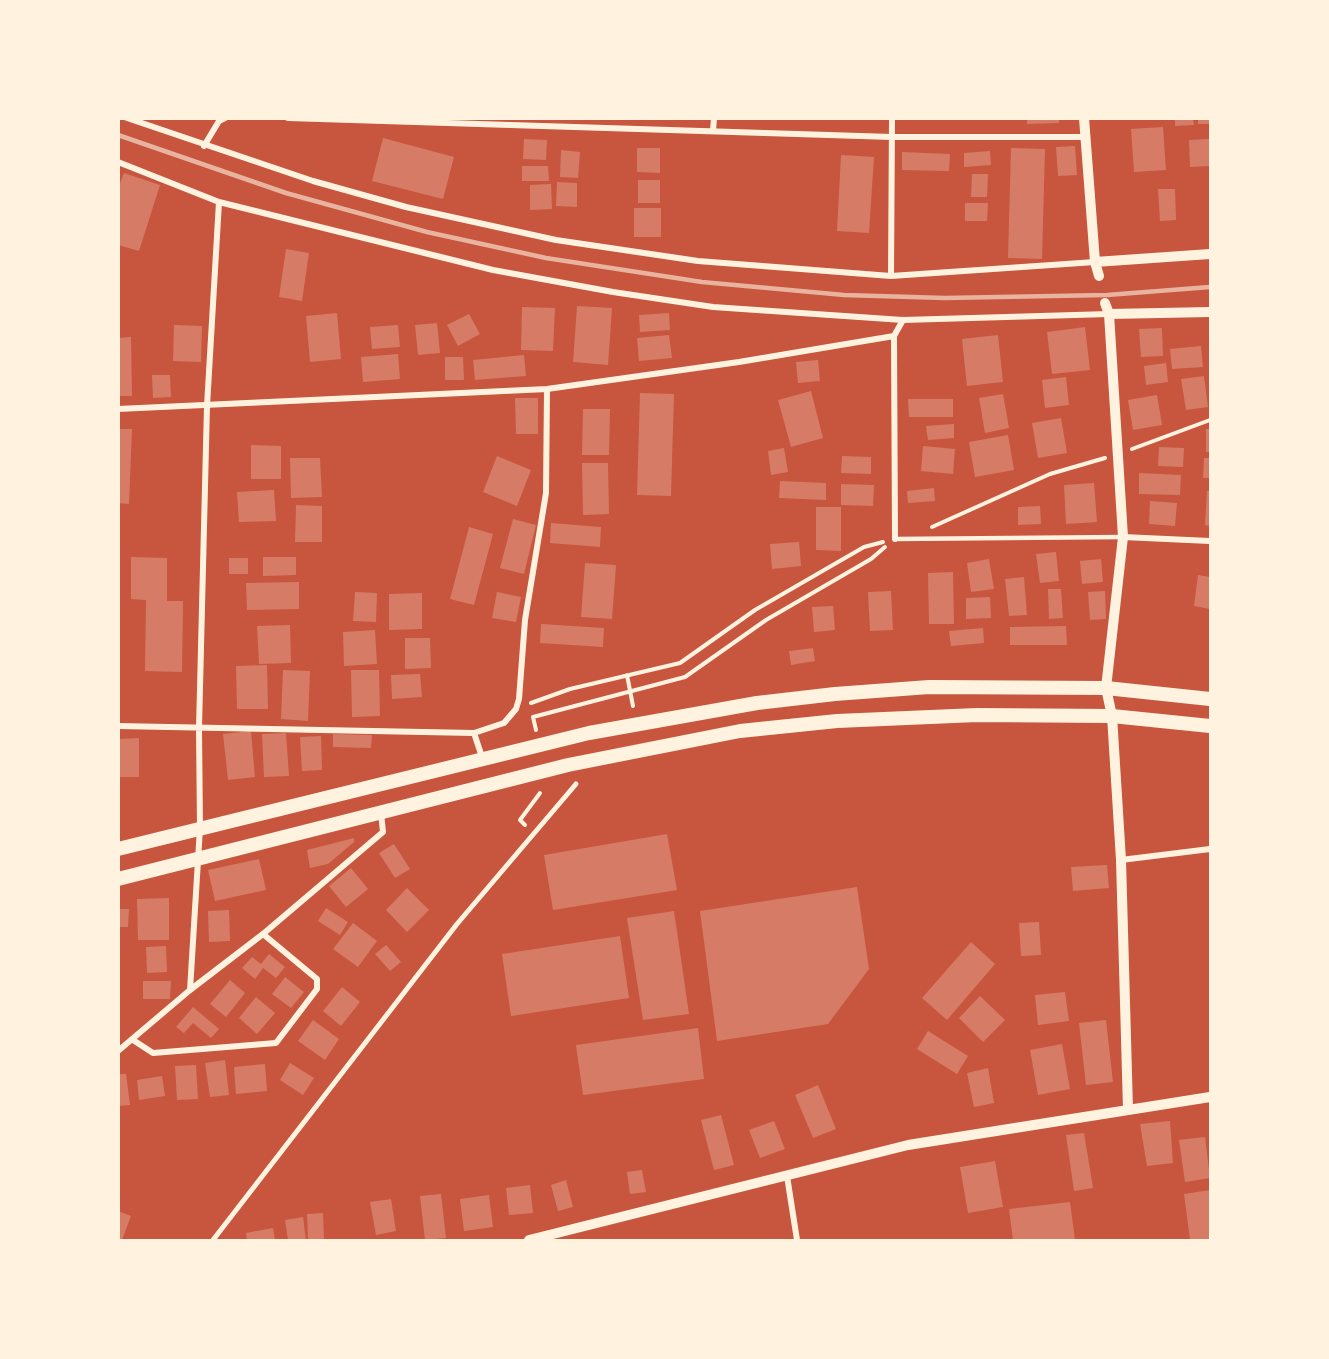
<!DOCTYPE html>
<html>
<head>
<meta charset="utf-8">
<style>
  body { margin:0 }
  #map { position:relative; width:1329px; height:1359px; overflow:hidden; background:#c8553d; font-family:"Public Sans",sans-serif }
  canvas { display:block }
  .frame { position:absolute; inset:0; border:120px solid #fff3e0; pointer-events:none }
</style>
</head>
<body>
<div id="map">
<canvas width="1329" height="1359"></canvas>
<div class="frame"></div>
</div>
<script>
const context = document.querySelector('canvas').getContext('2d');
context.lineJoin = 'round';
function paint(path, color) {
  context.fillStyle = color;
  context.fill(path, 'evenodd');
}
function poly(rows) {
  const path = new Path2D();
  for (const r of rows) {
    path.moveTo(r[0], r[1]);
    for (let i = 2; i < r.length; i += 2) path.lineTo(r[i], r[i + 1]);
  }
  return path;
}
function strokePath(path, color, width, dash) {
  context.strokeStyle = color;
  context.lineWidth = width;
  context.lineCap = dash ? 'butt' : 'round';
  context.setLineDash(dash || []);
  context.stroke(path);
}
paint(poly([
  [1027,118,1059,118,1059,123,1027,124],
  [1175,118,1193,118,1194,125,1175,126],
  [1198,118,1210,118,1210,124,1198,124],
  [1163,127,1166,170,1134,172,1131,129],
  [383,138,454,157,443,199,372,181],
  [524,139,547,140,546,160,523,159],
  [1210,139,1210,166,1190,167,1189,140],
  [1075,146,1077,175,1058,176,1056,147],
  [637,148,660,148,660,173,637,172],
  [1011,148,1045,149,1042,259,1008,258],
  [561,150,580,152,578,178,560,177],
  [990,151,991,165,964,167,964,153],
  [902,152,950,154,949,171,902,170],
  [841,155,874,157,869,233,837,231],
  [522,166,548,166,549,181,522,181],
  [124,173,160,185,139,251,118,245,118,188],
  [972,174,988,174,987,197,971,197],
  [638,180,660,180,660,203,638,203],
  [557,182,577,183,577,207,556,206],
  [551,184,552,209,530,210,530,185],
  [1158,189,1175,189,1176,220,1160,221],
  [965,203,988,203,987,221,965,221],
  [634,208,661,208,661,237,634,237],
  [286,249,309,253,302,301,279,297],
  [577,306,612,308,608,365,573,362],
  [522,307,555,308,553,351,521,350],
  [337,313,341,359,310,362,306,316],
  [669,313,670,330,640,332,639,315],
  [469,314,480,334,458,346,447,325],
  [437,323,440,353,418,355,415,325],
  [174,325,202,326,201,362,173,361],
  [398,325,400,347,372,349,370,327],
  [1085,327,1090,370,1052,374,1047,332],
  [1162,328,1163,356,1141,357,1139,329],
  [669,335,672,358,639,361,637,338],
  [998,335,1003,382,967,386,962,339],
  [131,337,132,396,118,396,118,338],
  [1201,346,1203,367,1172,369,1170,349],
  [398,354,400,379,363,382,361,357],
  [524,355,526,376,475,380,473,360],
  [445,357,463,357,464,380,445,380],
  [818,360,820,381,798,383,796,362],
  [1166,363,1168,382,1146,385,1144,366],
  [152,375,170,375,171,397,153,398],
  [1204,376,1208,407,1186,410,1181,379],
  [1066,377,1069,405,1045,408,1042,380],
  [811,391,823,438,791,447,778,400],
  [640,393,674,394,671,496,637,495],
  [1003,394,1009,428,985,433,979,398],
  [1157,395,1162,425,1133,430,1128,400],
  [515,398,538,398,538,434,516,434],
  [908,399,953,399,953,417,909,417],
  [583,409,610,409,609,455,582,455],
  [1061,418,1067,453,1038,458,1032,423],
  [954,424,954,438,928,440,926,426],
  [118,429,132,429,129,504,118,503],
  [1206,429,1210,429,1210,452,1206,452],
  [1008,435,1014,470,975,477,969,442],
  [251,445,281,446,281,479,251,479],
  [923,446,955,449,953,474,921,471],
  [1159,447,1184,448,1183,467,1158,466],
  [784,448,788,472,771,475,768,451],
  [497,456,531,470,517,506,483,492],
  [842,456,871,457,871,474,841,473],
  [290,458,320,458,322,497,291,498],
  [1204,458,1210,458,1210,478,1203,478],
  [582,463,608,463,609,514,583,515],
  [1139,473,1181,475,1180,495,1139,494],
  [780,481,826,483,826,500,779,498],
  [1094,483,1097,522,1066,524,1064,485],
  [841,484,874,485,873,506,841,505],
  [934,488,935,501,908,503,907,491],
  [274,490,276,521,239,522,237,492],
  [1207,491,1210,491,1210,526,1205,525],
  [1150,501,1177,503,1175,526,1149,524],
  [296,505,322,506,322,542,295,542],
  [1040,506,1041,524,1018,525,1018,507],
  [816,507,841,507,841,551,816,550],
  [513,519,536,525,524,574,500,568],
  [551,523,601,527,600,547,550,543],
  [469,527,493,534,474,605,450,599],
  [799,542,801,566,772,569,770,544],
  [1056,552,1059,581,1040,583,1036,554],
  [131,557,167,558,167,601,183,601,182,672,145,671,146,600,131,599],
  [263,557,296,557,296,575,263,576],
  [229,558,248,558,248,574,229,574],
  [989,559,994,589,971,592,967,563],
  [1101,559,1103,582,1082,584,1080,561],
  [585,563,616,565,612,619,581,617],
  [953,572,954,624,929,624,928,573],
  [1198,575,1210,577,1210,609,1194,606],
  [1024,577,1027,615,1009,616,1005,579],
  [299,582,299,609,247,610,246,583],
  [1048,589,1061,589,1063,618,1049,619],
  [891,591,893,630,870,631,868,592],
  [1105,591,1106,619,1090,620,1088,592],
  [355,592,377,593,376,622,353,621],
  [497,592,521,597,516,622,492,618],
  [422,593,422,629,389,630,389,594],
  [990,597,991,618,966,619,966,598],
  [833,606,835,630,814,632,812,607],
  [541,624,604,628,603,647,540,643],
  [290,625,291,663,259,664,257,626],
  [1066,626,1067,645,1010,645,1010,627],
  [983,628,984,643,951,646,949,631],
  [375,630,377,664,344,666,343,632],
  [405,638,430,638,431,668,405,669],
  [813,648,815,661,791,665,789,651],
  [267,665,268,709,237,709,236,666],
  [283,670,310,671,308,721,281,719],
  [351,670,379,670,380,716,352,717],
  [420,674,422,697,392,699,391,675],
  [251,731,255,777,228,780,223,734],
  [286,733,289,776,264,777,262,734],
  [333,734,372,735,371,748,333,747],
  [321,736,322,770,302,771,300,737],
  [139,738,139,777,118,777,118,739],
  [667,834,677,890,553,910,544,855],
  [354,838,354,842,328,864,310,868,307,850],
  [394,844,410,869,395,878,379,853],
  [259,859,266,890,215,901,208,870],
  [1107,865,1109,888,1073,891,1071,867],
  [351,868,368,889,346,907,329,886],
  [857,887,869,969,828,1024,717,1041,700,911],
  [407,888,429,910,407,932,386,910],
  [169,898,169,940,138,940,137,899],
  [326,908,348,922,340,935,318,921],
  [118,909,129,909,128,927,118,927],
  [229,910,230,941,209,942,208,911],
  [674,911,689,1014,643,1020,627,918],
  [1039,922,1041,955,1021,956,1019,923],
  [353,923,377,941,358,967,333,949],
  [620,936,629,998,511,1016,502,954],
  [971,942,995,964,947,1020,922,998],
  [386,945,401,962,390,971,375,954],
  [166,946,167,972,147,973,146,947],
  [269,954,285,967,276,978,263,968,255,979,242,968,252,957,261,964],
  [285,977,304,992,291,1008,272,994],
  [230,980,245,993,226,1017,210,1004],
  [143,981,171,981,170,999,143,999],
  [342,987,360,1002,341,1026,323,1011],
  [1065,992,1069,1021,1038,1025,1035,995],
  [980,996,1005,1020,983,1042,959,1018],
  [256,997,275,1013,257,1034,239,1018],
  [193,1007,219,1029,211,1038,193,1023,184,1033,176,1027],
  [313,1020,339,1039,325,1060,298,1041],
  [1106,1020,1113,1082,1086,1085,1079,1023],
  [698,1028,704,1079,583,1095,576,1045],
  [928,1031,968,1056,957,1074,917,1049],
  [1062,1044,1070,1089,1038,1095,1030,1050],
  [225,1060,229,1095,210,1097,205,1063],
  [290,1063,314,1078,303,1095,280,1080],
  [265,1064,267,1091,236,1094,234,1067],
  [196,1065,198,1099,177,1100,175,1066],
  [988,1068,994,1103,974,1107,967,1073],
  [118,1074,126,1074,130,1105,118,1106],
  [162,1076,165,1096,139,1100,137,1080],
  [818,1085,836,1129,813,1138,795,1095],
  [721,1115,734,1165,714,1170,701,1120],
  [774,1121,785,1149,760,1158,749,1130],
  [1170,1121,1173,1163,1147,1166,1140,1124],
  [1084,1133,1093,1188,1074,1191,1066,1135],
  [1205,1137,1210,1178,1185,1182,1179,1140],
  [995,1161,1003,1207,968,1213,960,1167],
  [642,1170,646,1192,630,1194,627,1172],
  [566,1180,573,1207,558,1211,551,1185],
  [530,1185,533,1213,509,1215,506,1188],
  [1210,1190,1210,1240,1190,1240,1184,1194],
  [441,1194,446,1238,425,1240,420,1196],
  [489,1195,493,1227,464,1231,460,1199],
  [391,1199,396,1231,376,1235,370,1202],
  [1070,1202,1075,1240,1013,1240,1009,1209],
  [118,1211,131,1216,122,1240,118,1240],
  [323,1213,324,1240,308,1240,307,1214],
  [303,1217,306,1240,288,1240,285,1220],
  [273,1228,275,1240,247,1240,246,1233]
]), '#d67c66');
strokePath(poly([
  [1132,449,1210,420],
  [932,527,1050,474,1105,458],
  [627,675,633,706],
  [531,703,570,689,680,663,755,610,864,547,883,542],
  [536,730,533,717,685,677,766,620,871,559,885,547],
  [525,825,520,820,540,793]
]), '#fff3e0', 4);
strokePath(poly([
  [895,539,1123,537]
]), '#fff3e0', 4.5);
strokePath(poly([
  [213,1240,457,924,576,784]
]), '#fff3e0', 5);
strokePath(poly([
  [127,118,313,181,406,207,556,240,698,261,891,276,1095,262],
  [288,118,892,137,1085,137],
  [713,131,714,118],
  [204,146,219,121,225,118],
  [118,162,219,202,493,270,613,292,713,307,903,320,1109,314],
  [891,276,892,118],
  [118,409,547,389,739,362,894,336],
  [1123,537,1210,541],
  [895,539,894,336,903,320],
  [118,726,474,733,504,723,516,709,519,699,525,620,546,493,547,389],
  [474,733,482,757],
  [1121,860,1210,849],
  [190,990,200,828,199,728,207,406,219,202],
  [133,1040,153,1053,276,1043,317,989,317,979,263,934],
  [118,1051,190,990,263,934,383,832,381,813],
  [787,1176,797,1240]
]), '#fff3e0', 6);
strokePath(poly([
  [1084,118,1095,262,1099,276],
  [1095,262,1210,254],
  [1105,303,1109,314,1123,537,1106,688,1112,716,1121,860,1128,1109],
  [1109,314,1210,312],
  [529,1240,908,1145,1210,1097]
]), '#fff3e0', 10);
strokePath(poly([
  [118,849,589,733,757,703,835,694,929,687,1106,688,1210,699],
  [118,879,568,765,740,731,837,721,977,715,1112,716,1210,726]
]), '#fff3e0', 14);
strokePath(poly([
  [118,135,286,193,427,232,546,258,702,282,844,295,945,298,1107,295,1210,287]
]), '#e9b49f', 4.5);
</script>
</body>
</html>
